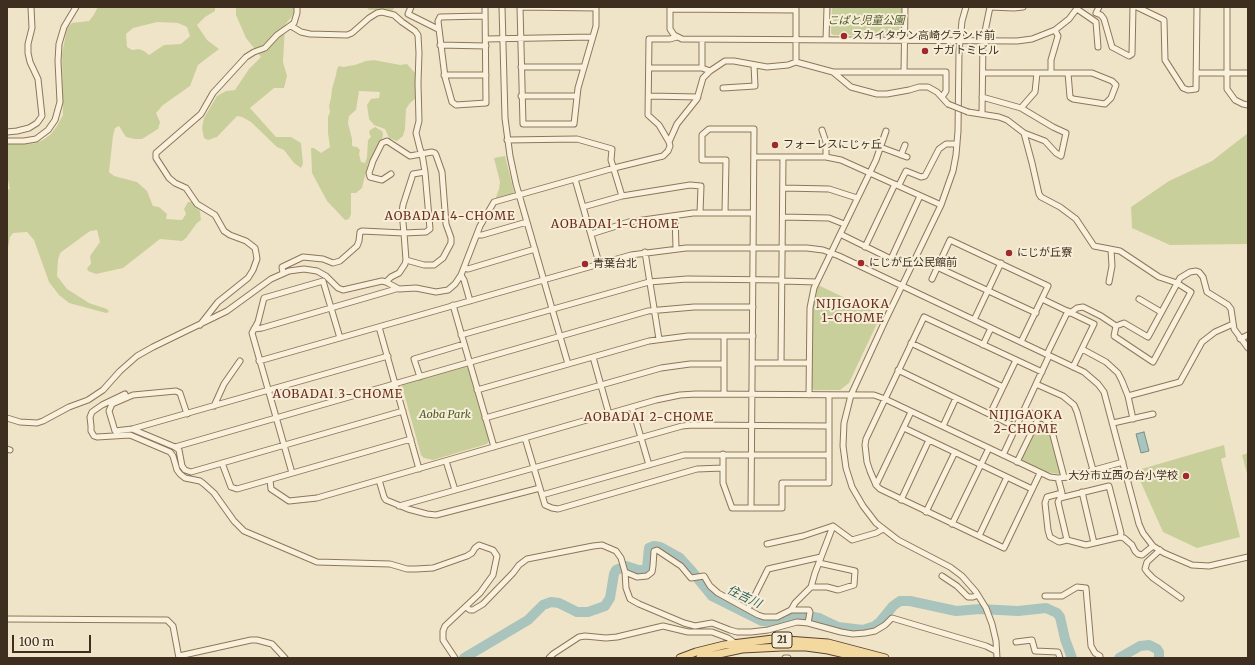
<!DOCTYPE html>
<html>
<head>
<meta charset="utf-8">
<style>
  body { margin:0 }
  #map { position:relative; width:1255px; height:665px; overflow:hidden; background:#f0e4c8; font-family:Merriweather,serif }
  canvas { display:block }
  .frame { position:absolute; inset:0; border:8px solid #3d2e20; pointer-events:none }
  .scale { position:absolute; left:12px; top:635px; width:79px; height:18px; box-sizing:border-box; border:2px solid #3d2e20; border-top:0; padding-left:5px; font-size:12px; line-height:14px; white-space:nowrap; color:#3d2e20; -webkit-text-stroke:3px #f7eed8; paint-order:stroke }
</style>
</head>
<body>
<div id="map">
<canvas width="1255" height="665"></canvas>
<div class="frame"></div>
<div class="scale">100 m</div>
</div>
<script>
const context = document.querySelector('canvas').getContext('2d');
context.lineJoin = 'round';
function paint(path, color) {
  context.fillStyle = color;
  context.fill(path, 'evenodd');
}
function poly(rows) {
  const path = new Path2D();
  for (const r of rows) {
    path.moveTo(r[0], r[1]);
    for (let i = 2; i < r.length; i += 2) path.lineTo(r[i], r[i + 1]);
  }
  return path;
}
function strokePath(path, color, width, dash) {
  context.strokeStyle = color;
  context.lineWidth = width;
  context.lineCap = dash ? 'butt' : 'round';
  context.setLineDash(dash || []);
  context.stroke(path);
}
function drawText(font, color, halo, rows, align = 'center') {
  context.font = font + ' Merriweather,"Noto Sans JP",serif';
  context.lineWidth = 4;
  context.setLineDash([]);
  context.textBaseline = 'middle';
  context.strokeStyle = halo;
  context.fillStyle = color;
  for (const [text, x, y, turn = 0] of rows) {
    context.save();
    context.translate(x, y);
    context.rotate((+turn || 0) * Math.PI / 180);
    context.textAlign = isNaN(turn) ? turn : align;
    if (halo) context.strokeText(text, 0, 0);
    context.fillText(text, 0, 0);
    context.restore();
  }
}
paint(poly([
  [98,7,215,7,215,11,205,17,197,25,207,40,219,49,198,65,190,86,163,105,156,113,160,122,158,129,142,139,135,139,126,137,119,126,115,128,113,136,109,172,114,176,137,182,147,191,153,206,159,207,167,214,166,219,182,220,186,214,184,209,188,202,192,202,200,211,201,220,197,223,186,238,182,241,160,239,123,268,96,274,88,271,87,268,91,264,90,256,100,242,97,230,90,231,60,253,58,260,57,276,67,289,89,303,107,309,109,312,106,313,69,303,59,295,49,282,34,240,27,232,13,233,10,237,7,253,7,190,10,189,7,175,7,144,28,144,36,143,43,140,51,134,57,126,63,115,62,54,67,28,72,23,89,21,93,16],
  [157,22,178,23,187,27,190,36,181,44,164,45,149,55,144,51,139,49,132,50,127,47,126,34,133,28],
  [236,7,296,7,292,16,285,25,283,62,287,76,284,88,274,88,250,108,276,137,291,137,301,143,303,164,301,168,294,163,284,150,277,147,251,122,242,117,237,116,217,137,208,140,204,138,202,128,204,118,217,96,226,91,235,90,249,69,261,57,246,38,236,15],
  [367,7,395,7,392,11,386,10,369,10],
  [832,7,902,7,902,33,900,36,833,35,831,33],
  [374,60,400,65,407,64,415,73,416,77,416,98,410,103,406,109,405,129,403,136,397,141,389,138,385,129,374,125,369,119,367,105,371,99,379,98,380,92,359,91,356,110,349,116,348,123,352,139,352,146,357,147,360,150,359,154,361,162,365,163,367,157,368,140,371,137,369,133,370,130,375,127,382,131,383,134,382,141,368,164,362,188,356,193,351,193,351,214,349,219,345,220,327,201,312,173,311,148,314,148,321,153,330,147,328,133,328,117,330,112,329,106,331,98,332,89,336,75,337,69,339,66,344,67,348,66,355,65,366,61],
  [1248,133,1248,244,1170,245,1132,228,1131,207,1169,181,1212,161],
  [505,156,514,192,512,195,495,200,499,189,500,182,494,158],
  [818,285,881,315,849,383,840,390,814,390,812,388,812,309],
  [465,366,468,368,489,441,487,444,433,460,424,458,421,455,402,386,403,384],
  [1040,420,1043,422,1048,428,1061,473,1059,474,1047,472,1020,460],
  [1224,445,1226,457,1221,459,1240,537,1197,548,1163,532,1138,476,1138,470],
  [1248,453,1248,477,1242,455]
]), '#c9cf9b');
const water = poly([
  [1144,432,1149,451,1141,453,1136,434,1144,432]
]);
paint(water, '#a9c4bc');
strokePath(water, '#6f938a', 1);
strokePath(poly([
  [464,658,528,620,543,605,551,602,559,603,577,612,588,612,605,606,610,598,614,574,616,570,626,566,638,570,644,570,647,568,649,548,654,546,660,547,680,558,690,569,712,596,762,621,778,622,796,614,803,615,819,618,838,627,863,630,875,626,880,622,893,606,900,601,910,601,956,611,980,609,1018,611,1046,608,1057,613,1060,617,1065,639,1072,658],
  [1119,658,1140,646,1149,645,1157,649,1159,652,1159,658]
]), '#a9c4bc', 10);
const minor = poly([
  [411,7,408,14,438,29],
  [502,7,505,118,510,156,516,184,568,364],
  [520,7,523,124,574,124,578,88,596,26,596,7],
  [520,7,596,8],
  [670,7,670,29,674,35,682,39,1017,41,1032,39,1055,30,1069,19,1078,7],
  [966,7,962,21,959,52,958,131,956,155,953,171,941,205,885,321,851,395,844,423,843,446,846,468,852,487,863,506,876,523,898,540,950,567,962,576,976,592,986,608,992,624,996,641,997,658],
  [990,7,1014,8,1023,7],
  [1099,7,1096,13,1101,15,1104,19,1112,47,1129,56,1132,54,1133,7],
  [1137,7,1164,20,1165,60,1183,88,1188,90,1196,89,1197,7],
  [1227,7,1227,89,1235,100,1243,104,1248,105],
  [670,9,796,10],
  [1077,9,1096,22,1098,47],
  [484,16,440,17,438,21,445,77,452,102,456,105,486,103,485,7],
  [291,26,301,32,310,34,347,35,352,33,369,18,377,13,382,12,394,15,402,22,415,31,418,35,419,53,418,83,419,121,416,133,420,149,422,154,425,172],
  [486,39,592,37],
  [702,40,702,68,710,71],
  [826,40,827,7],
  [440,45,486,46],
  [796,62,796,8],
  [521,67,584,67],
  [649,68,702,68],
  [833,72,946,72,946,91,942,97],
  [904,72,905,7],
  [983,73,1092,73,1112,81,1116,85,1111,98,1105,104,1073,99,1070,97,1068,73],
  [1051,73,1051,60,1058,36,1055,30],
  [1196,73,1248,73],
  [444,75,486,75],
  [723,88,755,86,754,65],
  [521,96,577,96],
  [649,96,698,97],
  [1021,108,1035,92,1037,73],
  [968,112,999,117,1007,120,1024,133,1045,141,1056,153,1061,156,1066,133,1053,127,1021,108,982,97],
  [982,114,983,41,990,7],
  [822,130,826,142,826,157],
  [7,132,17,131,29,128,37,123,42,116,38,79,30,62,28,53,28,44,32,28,31,7],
  [1024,133,1032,163,1039,194,1041,197,1060,207,1076,219,1094,246,1120,251,1159,277,1177,283,1191,292,1153,362,1114,336,1116,326,1101,316,1083,307,1077,308,1070,313],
  [507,140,577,139,612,149,611,160,622,196],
  [7,141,24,141,36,139,48,130,55,120,60,102,58,61,59,44,64,27,76,7],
  [669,142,659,125,648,115,649,39,670,39,677,37],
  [880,147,907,157],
  [901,155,905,145],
  [754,157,826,157,841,160,941,205],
  [391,174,382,180,370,177,369,173,373,161,382,143,387,141,410,156,432,152,435,153,436,155,442,172,446,224,451,238,451,243,443,258,434,265,424,265,406,260],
  [575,179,599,263],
  [899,185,906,171,921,177,925,176,939,149,946,144,957,144],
  [783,188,829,189,857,198],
  [583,207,622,196,690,185,701,186,700,213],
  [725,213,726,160,702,160,702,135,709,129,754,129,751,508],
  [675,216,676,248],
  [783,217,829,218,844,224],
  [591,234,629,222,693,213,753,213],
  [840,234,891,259,920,196],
  [477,235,482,235,527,222],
  [865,247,895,184],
  [645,252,659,339],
  [937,267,1036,313],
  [464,268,468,269,535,249],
  [283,273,282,267,303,257,323,259,333,263,340,261,357,246,359,241,360,232,362,231,404,233,426,232,430,229,425,172,413,174,403,205,402,212,404,233,406,260,405,264,399,273,391,277,386,282],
  [461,275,464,280,470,301],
  [932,279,950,240,1048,286,1021,342],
  [782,281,817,282],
  [1109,282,1112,266,1111,250],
  [1042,299,1094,324,1073,367],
  [1139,299,1161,312],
  [453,305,494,447],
  [974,320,1001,263],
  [200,325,218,302,248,278,253,270,257,259,256,253,255,248,246,241,230,235,224,231,215,215,197,204,186,188,175,183,169,178,156,158,156,153,201,114,213,93,246,57,254,52,265,48,277,35,294,23,297,13,297,7],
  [1116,326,1124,323,1148,337,1180,278,1190,272,1196,271,1199,272,1203,277,1207,292,1228,305,1231,309,1234,329,1248,348],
  [379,327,419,469],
  [254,329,262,328,396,289],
  [461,335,649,282,687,279,782,280],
  [1240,339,1248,335],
  [911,343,1003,387],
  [983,345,991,328],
  [1082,349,1106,362,1118,373,1122,381,1128,396,1133,419],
  [1047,354,1068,311],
  [593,357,609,414],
  [259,361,631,255,686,248,807,248,823,250,839,256,1084,372,1098,384,1104,392,1139,524,1143,533,1153,546,1164,553,1192,565,1209,566,1248,557],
  [752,363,809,363],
  [781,363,783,157],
  [898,370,1016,427],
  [420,377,414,359,464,344],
  [1036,384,1063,396,1074,405,1077,412,1093,470],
  [477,390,649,341,688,336,753,336],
  [125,394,102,405,92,412,90,417,91,426,91,431,94,436,97,437,130,435,170,452,173,456,177,470,180,474,185,478,200,481,204,484,214,493,234,521,244,531,317,562,390,564,407,569,416,569,433,568,467,556,472,553,475,548,479,545,493,550,497,556,493,575,480,593,445,626,443,631,443,640,455,658],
  [724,394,724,336],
  [809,395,810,308,814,288,876,160,886,131],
  [1128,396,1180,382,1202,342,1215,332,1233,324],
  [214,406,224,384,240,361],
  [632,407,649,465],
  [1024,410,1046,420,1050,424,1064,477],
  [187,414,180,393,176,391,133,395,112,404,109,411,115,431,132,429,388,356],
  [990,414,1016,360],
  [7,418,20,422,37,423,43,421,69,407,88,400,103,390,120,371,137,356,153,347,227,311,271,279,289,271,304,269,317,271,326,276,338,288,343,290,382,281,386,282,399,289,416,288,436,292,448,290,455,284,461,275,480,226,494,202,614,168,663,156,668,151,670,146,669,142,677,124,697,99,703,78,710,71,725,61,734,61,767,67,788,65,796,62,833,72,851,87,877,94,887,94,909,90,919,87,928,87,937,92,948,104],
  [485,418,661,368,690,364,724,364],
  [1113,423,1153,414],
  [943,426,956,398],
  [904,428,1032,489],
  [132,429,175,447,179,450,182,466,185,470,191,472,403,411],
  [525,438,545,505,552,508,558,509,697,469,723,468],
  [175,447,648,311,694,307,753,307],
  [7,449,10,450],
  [723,454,723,483,732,508,782,508,782,483,829,483,829,395],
  [1003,455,1049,356],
  [446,461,455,490],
  [1017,462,1039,417],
  [222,463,231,487,237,489,411,439],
  [292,473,252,333,258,322,264,298,323,281,340,338],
  [1040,473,1004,548,880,489,876,485,870,471,867,462,865,445,866,439,924,317,1042,372],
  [1058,478,1062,493,1047,497,1045,503,1048,530,1050,537,1059,542,1067,540],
  [270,480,271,489,289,501,317,498,656,400,680,395,696,394,874,395,885,399,1050,477,1058,478,1069,477,1123,462],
  [379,480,384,497,386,500,408,509,427,514,436,515,540,488],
  [876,485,911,412],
  [1082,492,1094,543],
  [542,495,684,455,829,455],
  [901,500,929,440],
  [399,506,682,426,692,425,829,426],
  [926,512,955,452],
  [952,524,989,448],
  [979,536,1007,477],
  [1120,537,1121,533,1109,486,1060,498,1058,502,1067,540,1086,545,1120,537,1124,538,1132,545,1135,551,1138,554,1142,555,1153,546],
  [767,544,803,536,833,526,852,540,876,533,883,529],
  [1160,550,1147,562,1145,569,1148,573,1153,578,1181,598],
  [625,572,637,577,647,576,652,572,653,566,654,551,657,550,681,566,691,578,704,576,710,586,718,593,758,615,764,617,777,617,791,610,809,610,810,612,808,623],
  [942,576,957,586,968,597,973,597,978,595],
  [811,587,815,573,833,526],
  [1045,596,1062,596,1077,587,1086,588,1091,646,1095,653,1100,656,1100,658],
  [466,607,470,610,473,610,483,604,513,573,519,565,527,559,593,546,602,545,616,551,621,558,625,572,626,588,630,599,639,604,684,623,695,626,712,623,730,630,737,632,751,632,768,630,797,622,808,623,841,632,853,634,865,633,875,631,885,625,892,618,986,646,996,651],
  [748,609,768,569,821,557],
  [791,610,795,603,811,587,827,587,838,590,854,585,855,571,819,563],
  [7,619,167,620,173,626,179,658],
  [1016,642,1032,640,1035,651,1058,652,1060,658],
  [179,656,251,640,257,640,272,644,285,658],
  [549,658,553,654,579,637,585,636,606,638,617,637,663,626,688,632,712,632,728,638,738,645],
  [785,658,788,658]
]);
const major = poly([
  [680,658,696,652,724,645,773,639,828,643,885,658],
  [700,658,742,649,782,647,806,647,828,650,862,658]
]);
strokePath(minor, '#8d765c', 7);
strokePath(major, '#5b4430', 9);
strokePath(minor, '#faf1dc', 5);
strokePath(major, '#f3d9a0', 7);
const minorBridge = poly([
  [948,104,968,112]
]);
strokePath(minorBridge, '#8d765c', 7, []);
strokePath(minorBridge, '#faf1dc', 5);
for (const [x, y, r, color] of [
  [844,36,4,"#9e2a2b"],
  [925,51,4,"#9e2a2b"],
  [775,145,4,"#9e2a2b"],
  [1009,253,4,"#9e2a2b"],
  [861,263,4,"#9e2a2b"],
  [585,264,4,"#9e2a2b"],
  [1186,476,4,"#9e2a2b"]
]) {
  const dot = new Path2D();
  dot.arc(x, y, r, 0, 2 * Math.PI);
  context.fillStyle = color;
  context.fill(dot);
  strokePath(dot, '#f7eed8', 1.5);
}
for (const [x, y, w] of [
  [782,640,20]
]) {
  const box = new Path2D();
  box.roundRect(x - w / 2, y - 8, w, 16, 3);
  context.fillStyle = '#f7eed8';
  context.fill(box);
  strokePath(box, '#3d2e20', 1);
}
drawText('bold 10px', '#3d2e20', null, [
  ["21",782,640]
]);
drawText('italic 11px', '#4d5a26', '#f7eed8', [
  ["こばと児童公園",866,21],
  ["Aoba Park",445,415]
]);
drawText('11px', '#3d2e20', '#f7eed8', [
  ["スカイタウン高崎グランド前",852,36],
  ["ナガトミビル",933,51],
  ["フォーレスにじヶ丘",783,145],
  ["にじが丘寮",1017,253],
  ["にじが丘公民館前",869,263],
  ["青葉台北",593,264],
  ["大分市立西の台小学校",1178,476,"right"]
], 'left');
context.letterSpacing = '1px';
drawText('12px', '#6b2e1e', '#f7eed8', [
  ["AOBADAI 4-CHOME",450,217],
  ["AOBADAI 1-CHOME",615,225],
  ["NIJIGAOKA",853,305],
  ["1-CHOME",853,319],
  ["AOBADAI 3-CHOME",338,395],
  ["NIJIGAOKA",1026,416],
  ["2-CHOME",1026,430],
  ["AOBADAI 2-CHOME",649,418]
]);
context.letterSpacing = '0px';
drawText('italic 12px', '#2f5d5a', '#f7eed8', [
  ["住吉川",744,597,26]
]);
</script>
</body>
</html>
